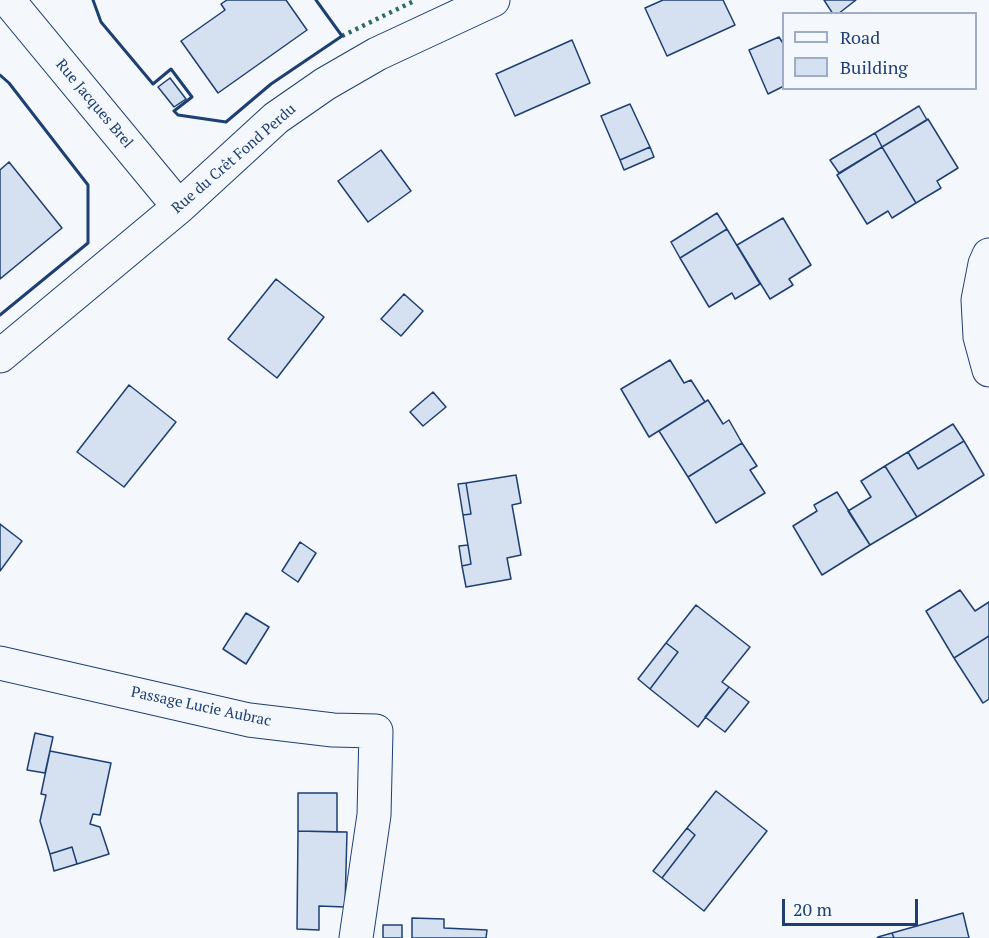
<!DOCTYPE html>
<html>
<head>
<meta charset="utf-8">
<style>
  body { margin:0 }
  #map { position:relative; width:989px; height:938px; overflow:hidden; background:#f4f7fb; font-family:"PT Serif",serif }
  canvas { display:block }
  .legend { position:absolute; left:782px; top:12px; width:195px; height:78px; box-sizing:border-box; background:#f4f7fb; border:2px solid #9eadc5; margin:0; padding:8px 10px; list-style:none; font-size:18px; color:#1d3f73 }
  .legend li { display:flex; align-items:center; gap:12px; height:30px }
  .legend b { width:30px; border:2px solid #9eadc5 }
  .scale { position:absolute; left:782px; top:899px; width:136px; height:27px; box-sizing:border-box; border:3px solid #1d3f73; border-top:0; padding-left:8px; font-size:18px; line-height:21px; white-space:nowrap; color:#1d3f73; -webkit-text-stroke:4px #f4f7fb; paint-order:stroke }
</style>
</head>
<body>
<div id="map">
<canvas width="989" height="938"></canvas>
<ul class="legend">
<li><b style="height:8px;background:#f4f7fb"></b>Road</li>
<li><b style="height:16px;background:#d5e0f0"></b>Building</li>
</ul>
<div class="scale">20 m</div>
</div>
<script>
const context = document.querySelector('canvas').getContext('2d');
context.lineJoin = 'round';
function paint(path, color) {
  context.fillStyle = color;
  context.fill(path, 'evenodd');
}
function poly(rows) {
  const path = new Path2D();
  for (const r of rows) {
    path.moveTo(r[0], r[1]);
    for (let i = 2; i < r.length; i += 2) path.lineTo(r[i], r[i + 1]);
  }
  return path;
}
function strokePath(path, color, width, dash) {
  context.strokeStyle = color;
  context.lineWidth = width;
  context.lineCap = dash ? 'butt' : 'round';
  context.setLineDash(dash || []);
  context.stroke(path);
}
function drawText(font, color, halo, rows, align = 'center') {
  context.font = font + ' "PT Serif",serif';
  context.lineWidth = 4.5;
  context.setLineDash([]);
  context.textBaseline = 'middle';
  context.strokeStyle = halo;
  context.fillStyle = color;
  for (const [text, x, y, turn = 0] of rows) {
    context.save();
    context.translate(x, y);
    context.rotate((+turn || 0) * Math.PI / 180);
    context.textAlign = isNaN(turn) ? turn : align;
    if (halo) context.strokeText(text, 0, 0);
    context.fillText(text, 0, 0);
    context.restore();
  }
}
const building = poly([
  [227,0,286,0,307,30,218,93,181,41,225,10,221,4,227,0],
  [663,0,723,0,735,25,667,56,645,8,663,0],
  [824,0,856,0,838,14,833,14,824,0],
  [779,37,784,45,784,86,768,94,749,50,779,37],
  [572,40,590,83,515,116,496,74,572,40],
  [170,78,186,99,174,107,158,87,170,78],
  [630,104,650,147,620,160,601,116,630,104],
  [919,106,927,120,882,147,875,133,919,106],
  [928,119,958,168,937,181,941,188,916,203,882,147,928,119],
  [875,133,882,147,839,173,830,160,875,133],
  [650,147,654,157,624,170,620,160,650,147],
  [882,147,916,203,892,218,888,211,867,224,837,175,882,147],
  [381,150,411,191,368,222,338,181,381,150],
  [9,162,62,228,0,279,0,170,9,162],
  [717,213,727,229,680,258,671,242,717,213],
  [783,218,811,265,789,279,793,285,770,299,737,245,783,218],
  [727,229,760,284,735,299,732,293,709,307,680,258,727,229],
  [276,279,324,317,277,378,228,339,276,279],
  [404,294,423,311,401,336,381,319,404,294],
  [670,360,684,383,691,380,705,402,649,437,621,389,670,360],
  [129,385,176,422,124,487,77,452,129,385],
  [433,392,446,407,423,426,410,412,433,392],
  [708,400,723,424,729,420,742,443,688,477,659,431,708,400],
  [953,424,964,441,918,469,908,452,953,424],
  [964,441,984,475,917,517,885,466,908,452,918,469,964,441],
  [742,443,757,466,750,470,765,493,716,523,688,477,742,443],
  [885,466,917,517,870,545,848,511,871,497,861,481,885,466],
  [516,475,521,503,512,505,521,555,507,558,511,579,466,587,462,566,471,564,463,515,471,514,466,483,516,475],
  [466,483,471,514,463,515,458,484,466,483],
  [837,492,870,545,822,575,793,526,817,511,814,505,837,492],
  [0,524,22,541,0,571,0,524],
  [300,542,316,553,298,582,282,571,300,542],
  [468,545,471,564,462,566,459,546,468,545],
  [960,590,975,611,989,602,989,636,954,658,926,611,960,590],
  [696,605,750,647,722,682,729,687,698,727,650,689,678,652,666,643,696,605],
  [246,613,269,627,246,664,223,649,246,613],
  [989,636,989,699,983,703,954,658,989,636],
  [666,643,678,652,650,689,638,679,666,643],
  [729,687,749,702,725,732,705,717,729,687],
  [35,733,53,737,45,773,27,770,35,733],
  [50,751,111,763,100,815,93,814,90,824,100,827,109,854,77,864,72,847,50,854,40,821,46,795,41,794,50,751],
  [716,791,767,831,704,911,662,878,695,835,687,828,716,791],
  [298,793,337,793,337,832,298,831,298,793],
  [687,828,695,835,662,878,653,871,687,828],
  [298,831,347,832,345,907,319,906,319,930,297,929,298,831],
  [72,847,77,864,54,871,50,854,72,847],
  [963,913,969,938,894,938,892,933,963,913],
  [412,918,444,919,444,928,487,930,486,938,412,938,412,918],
  [383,925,402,925,402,938,383,938,383,925],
  [892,933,894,938,877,938,878,937,892,933]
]);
paint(building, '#d5e0f0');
strokePath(building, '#1d3f73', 1.5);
const minor = poly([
  [8,0,179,207],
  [989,255,985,264,978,300,980,337,989,370],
  [0,356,179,207,276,118,325,84,377,54,493,0],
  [0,663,249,720,333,730,376,731,374,815,356,938]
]);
strokePath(minor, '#1d3f73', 35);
strokePath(minor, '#f4f7fb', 33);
strokePath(poly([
  [342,36,416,0]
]), '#2c6c60', 4.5, [3, 4.5]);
strokePath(poly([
  [93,0,101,22,153,84,171,69,192,97,174,111,178,115,226,122,271,84,342,36,316,0],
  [0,75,9,83,88,185,88,243,0,315]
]), '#1d3f73', 3);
drawText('15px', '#1d3f73', '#f4f7fb', [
  ["Rue Jacques Brel",94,104,50],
  ["Rue du Crêt Fond Perdu",234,159,-41],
  ["Passage Lucie Aubrac",201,707,12]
]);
</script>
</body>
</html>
